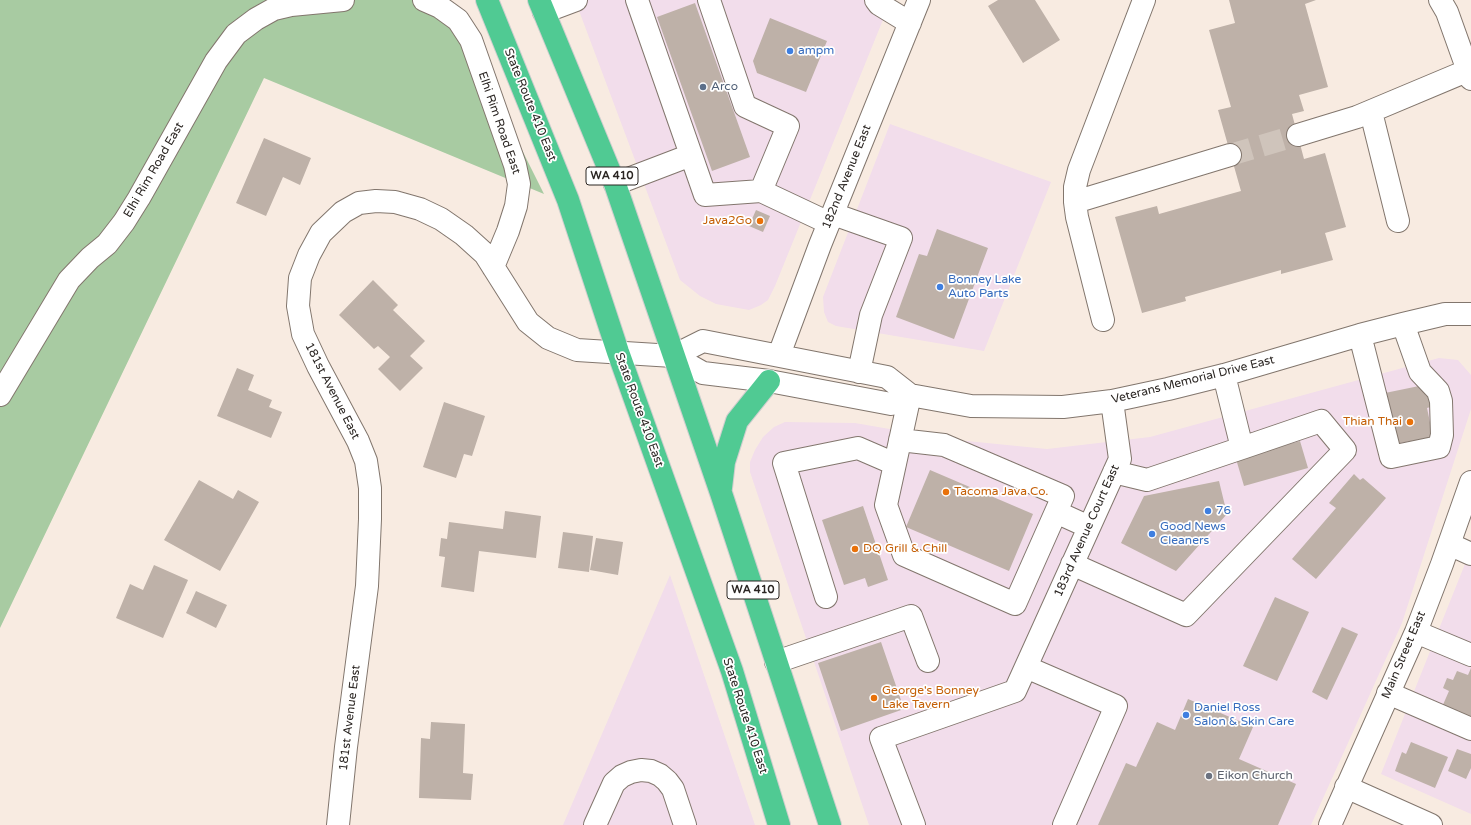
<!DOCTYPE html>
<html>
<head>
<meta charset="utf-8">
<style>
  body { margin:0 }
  canvas { display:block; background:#f8ebe1 }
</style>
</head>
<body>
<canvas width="1471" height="825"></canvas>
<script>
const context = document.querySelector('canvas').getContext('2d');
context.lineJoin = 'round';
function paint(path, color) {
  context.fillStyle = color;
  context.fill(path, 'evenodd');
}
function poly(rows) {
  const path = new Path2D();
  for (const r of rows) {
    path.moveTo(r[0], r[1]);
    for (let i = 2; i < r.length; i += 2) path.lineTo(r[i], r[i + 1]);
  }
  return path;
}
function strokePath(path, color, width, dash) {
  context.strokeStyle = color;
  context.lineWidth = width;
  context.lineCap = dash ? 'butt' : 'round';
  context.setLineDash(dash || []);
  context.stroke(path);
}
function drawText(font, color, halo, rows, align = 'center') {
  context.font = font + ' "Varela Round",sans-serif';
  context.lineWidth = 3.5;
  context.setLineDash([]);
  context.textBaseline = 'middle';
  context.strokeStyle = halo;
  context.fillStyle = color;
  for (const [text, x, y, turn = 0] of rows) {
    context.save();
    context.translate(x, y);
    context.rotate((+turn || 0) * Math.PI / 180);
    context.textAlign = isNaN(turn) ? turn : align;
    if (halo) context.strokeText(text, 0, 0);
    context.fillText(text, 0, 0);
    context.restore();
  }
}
paint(poly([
  [575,0,891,0,775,286,768,300,761,305,749,310,716,304,700,296,680,280],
  [890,124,1051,182,984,351,836,326,828,322,824,312,823,297],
  [1439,358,1458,360,1471,375,1471,409,1402,623,1311,825,869,825,750,472,750,462,755,450,763,437,774,427,785,422,855,423,947,439,1047,449,1150,437],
  [1471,549,1471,814,1381,774],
  [670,575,755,825,563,825]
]), '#f2ddeb');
paint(poly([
  [0,0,447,0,544,194,264,78,0,628]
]), '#a8cba2');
paint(poly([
  [998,0,1035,0,1060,40,1023,63,988,6],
  [1229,0,1316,0,1305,4,1328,87,1299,95,1304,111,1292,114,1304,159,1325,153,1346,227,1325,233,1333,260,1281,274,1281,270,1185,297,1186,301,1142,313,1115,217,1157,206,1159,214,1241,191,1218,110,1231,107,1209,30,1235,23],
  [695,3,750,157,712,171,657,17],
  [770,18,827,41,806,92,757,73,753,61],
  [264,138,311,158,300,185,283,177,266,216,236,203],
  [756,210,770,216,763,232,749,226],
  [937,229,988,248,954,339,896,317,919,254,927,256],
  [373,280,398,305,393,310,425,341,410,356,423,368,400,391,378,369,390,357,378,346,374,349,339,315],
  [237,368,254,375,248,390,272,400,269,407,282,412,271,438,217,416],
  [1424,385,1426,396,1432,394,1434,406,1427,408,1433,437,1395,444,1385,393],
  [444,402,485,416,472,456,464,454,456,478,423,467],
  [1300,441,1308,468,1244,486,1236,459],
  [930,470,1033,514,1009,571,906,527],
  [1354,474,1360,480,1363,478,1386,498,1316,579,1292,559,1336,508,1329,503],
  [199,480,233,499,238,490,259,502,220,571,164,540],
  [1219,481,1227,514,1176,571,1121,543,1144,496],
  [863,506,888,580,868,587,865,578,844,585,822,520],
  [505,511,541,516,536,558,479,551,474,592,441,587,445,557,439,556,441,538,447,539,449,522,503,529],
  [563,532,593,536,589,572,558,568],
  [596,538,623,542,618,575,590,570],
  [154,565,188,580,163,638,116,618,130,584,143,590],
  [196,591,227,605,216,628,186,613],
  [1275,597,1309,612,1277,681,1243,666],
  [1342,627,1358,634,1327,700,1312,692],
  [881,642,904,709,841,731,818,663],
  [1471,668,1471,719,1442,707,1449,691,1443,688,1447,678,1453,680,1457,671,1468,675],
  [1188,699,1253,727,1239,759,1296,784,1278,825,1098,825,1126,763,1136,767,1157,722,1175,730],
  [431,722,465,724,463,773,473,774,471,800,419,798,421,738,430,739],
  [1411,742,1448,757,1435,788,1395,771,1402,752,1406,754],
  [1457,749,1471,754,1471,768,1466,779,1448,771]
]), '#beb1a8');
strokePath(poly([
  [1230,155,1298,135]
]), '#cfc4bb', 22, [22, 11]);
const minor = poly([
  [424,0,440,7,458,20,471,40,515,165,519,184,516,206,508,231,493,267],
  [637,0,705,195,761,191],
  [709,0,745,106,788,126,761,191,829,223],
  [876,0,879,4,910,23],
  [1440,0,1447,12,1471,79],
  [544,12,576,0],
  [1371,112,1398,221],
  [1298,135,1357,117,1469,70],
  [615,184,691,155],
  [1075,202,1230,155],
  [833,214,901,238,871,315,859,372],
  [1103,320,1077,217,1075,202,1075,187,1079,170,1144,0],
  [1360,335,1391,457,1439,447,1442,435,1441,401,1438,391,1420,372,1403,324],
  [779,355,820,245,919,0],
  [673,356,703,341,887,377,910,395,971,406,1063,407,1112,401,1168,389,1224,375,1360,335,1403,324,1445,314,1471,314],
  [0,395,69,280,90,258,107,244,124,222,139,198,216,61,236,34,256,19,274,9,291,5,343,0],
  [900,440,944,445,1063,496,1015,604,904,555,886,505,910,395],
  [1114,472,1147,480,1242,448,1224,375],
  [1056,512,1089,527],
  [1449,544,1471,554],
  [1072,564,1186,615,1345,450,1321,421,1242,448],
  [826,597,784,463,858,448,895,464],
  [1416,632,1471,655],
  [776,662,911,616,928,661],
  [1026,667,1116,706,1064,825],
  [1388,693,1471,729],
  [1346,787,1431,825],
  [338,825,346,747,367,586,370,519,370,488,366,461,358,441,318,366,303,334,298,306,300,278,309,255,321,233,343,212,359,203,376,201,395,202,420,209,441,219,464,235,485,254,528,322,548,338,577,350,673,356,703,373,769,381,891,404,910,395],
  [595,825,614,783,622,776,631,772,641,770,651,771,660,775,667,781,673,789,685,825],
  [914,825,881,738,1015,691,1120,459,1112,401],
  [1330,825,1416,632,1442,564,1471,482]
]);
const highway = poly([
  [487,0,568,200,618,352,732,671,779,825],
  [539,0,615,184,721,493,830,825],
  [721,488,724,462,737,421,769,381]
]);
strokePath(minor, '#82766d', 24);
strokePath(highway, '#d0cfcf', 24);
strokePath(minor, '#fff', 22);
strokePath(highway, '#50ca93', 22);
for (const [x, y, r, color] of [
  [790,51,4,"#3f7fe0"],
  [703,87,4,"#5c6f8a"],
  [760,221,4,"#e8710a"],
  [940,287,4,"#3f7fe0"],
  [1410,422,4,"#e8710a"],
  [946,492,4,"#e8710a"],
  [1208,511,4,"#3f7fe0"],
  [1152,534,4,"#3f7fe0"],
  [855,549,4,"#e8710a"],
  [874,698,4,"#e8710a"],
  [1186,715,4,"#3f7fe0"],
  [1209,776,4,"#6b7280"]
]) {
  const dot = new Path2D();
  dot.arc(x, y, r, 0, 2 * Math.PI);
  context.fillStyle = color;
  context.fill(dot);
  strokePath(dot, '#fff', 1.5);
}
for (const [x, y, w] of [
  [612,176,52],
  [753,590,52]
]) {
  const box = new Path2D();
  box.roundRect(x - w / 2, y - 9, w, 18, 3);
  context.fillStyle = '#fff';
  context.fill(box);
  strokePath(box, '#2b2623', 1);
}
drawText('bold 11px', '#2b2623', null, [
  ["WA 410",612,176],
  ["WA 410",753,590]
]);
drawText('12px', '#366cbe', '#fff', [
  ["ampm",798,51],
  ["Bonney Lake",948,280],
  ["Auto Parts",948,294],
  ["76",1216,511],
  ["Good News",1160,527],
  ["Cleaners",1160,541],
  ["Daniel Ross",1194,708],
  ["Salon & Skin Care",1194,722]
], 'left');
drawText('12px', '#4e5e75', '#fff', [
  ["Arco",711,87]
], 'left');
drawText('12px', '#2b2623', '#fff', [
  ["State Route 410 East",530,105,68],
  ["Elhi Rim Road East",499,123,71],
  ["Elhi Rim Road East",154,170,-60],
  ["182nd Avenue East",847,177,-68],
  ["Veterans Memorial Drive East",1193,380,-14],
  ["181st Avenue East",332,391,63],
  ["State Route 410 East",639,410,70],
  ["183rd Avenue Court East",1087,531,-66],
  ["Main Street East",1404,655,-67],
  ["State Route 410 East",745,716,72],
  ["181st Avenue East",350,718,-83]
]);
drawText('12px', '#c56008', '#fff', [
  ["Java2Go",752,221,"right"],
  ["Thian Thai",1402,422,"right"],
  ["Tacoma Java Co.",954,492],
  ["DQ Grill & Chill",863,549],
  ["George's Bonney",882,691],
  ["Lake Tavern",882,705]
], 'left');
drawText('12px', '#5b616d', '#fff', [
  ["Eikon Church",1217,776]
], 'left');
</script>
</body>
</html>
